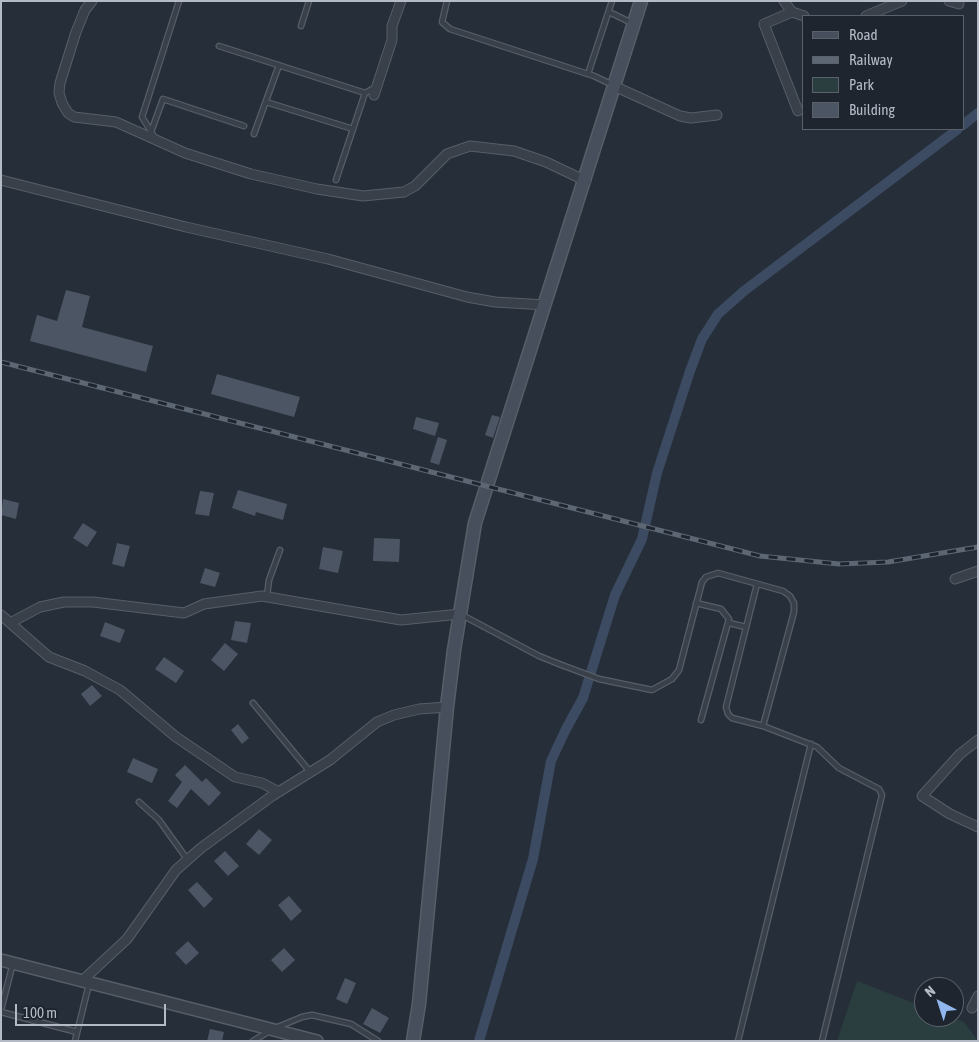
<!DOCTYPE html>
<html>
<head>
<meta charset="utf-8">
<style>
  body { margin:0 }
  #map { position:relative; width:979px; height:1042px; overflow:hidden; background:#252e39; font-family:"Asap Condensed",sans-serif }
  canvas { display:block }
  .frame { position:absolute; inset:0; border:2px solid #b4bbc6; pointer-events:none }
  .legend { position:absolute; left:802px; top:15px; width:162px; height:115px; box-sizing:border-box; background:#1e252f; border:1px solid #5a616b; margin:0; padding:6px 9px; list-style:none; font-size:15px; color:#b4bbc6 }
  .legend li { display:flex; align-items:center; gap:10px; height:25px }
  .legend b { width:25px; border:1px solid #5a616b }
  .north { position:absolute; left:914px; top:977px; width:50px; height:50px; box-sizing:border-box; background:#1e252f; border:1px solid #5a616b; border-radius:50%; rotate:320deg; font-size:14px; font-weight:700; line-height:20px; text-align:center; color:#b4bbc6 }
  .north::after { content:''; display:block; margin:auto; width:18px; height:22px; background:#91b5ed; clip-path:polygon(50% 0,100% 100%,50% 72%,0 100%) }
  .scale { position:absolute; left:15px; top:1004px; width:151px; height:22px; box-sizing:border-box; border:2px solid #b4bbc6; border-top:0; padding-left:6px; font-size:15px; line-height:18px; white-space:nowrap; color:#b4bbc6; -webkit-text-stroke:4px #1e252f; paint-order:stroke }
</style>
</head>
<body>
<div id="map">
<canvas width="979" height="1042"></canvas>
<div class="frame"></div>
<ul class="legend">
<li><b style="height:6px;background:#474f5d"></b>Road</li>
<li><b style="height:6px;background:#5d6673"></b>Railway</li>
<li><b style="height:14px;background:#2b3e3f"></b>Park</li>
<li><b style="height:14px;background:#4c5563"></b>Building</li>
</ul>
<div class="north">N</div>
<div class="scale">100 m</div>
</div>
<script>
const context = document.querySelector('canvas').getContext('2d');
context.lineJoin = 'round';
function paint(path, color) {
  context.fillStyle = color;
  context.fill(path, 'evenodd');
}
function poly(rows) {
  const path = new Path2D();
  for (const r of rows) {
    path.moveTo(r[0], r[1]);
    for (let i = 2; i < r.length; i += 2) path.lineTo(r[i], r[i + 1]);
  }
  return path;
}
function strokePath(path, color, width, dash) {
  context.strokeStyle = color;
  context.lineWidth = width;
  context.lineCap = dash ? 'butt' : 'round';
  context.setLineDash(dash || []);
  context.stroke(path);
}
paint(poly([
  [857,981,924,1007,924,1017,949,1017,964,1022,978,1041,837,1041]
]), '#2b3e3f');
strokePath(poly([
  [963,125,978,113],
  [479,1041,533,859,551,761,566,729,583,698,615,595,642,539,657,473,690,371,702,339,718,314,744,291,958,129]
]), '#3c4b61', 10);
paint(poly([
  [66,290,90,296,82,327,153,346,146,372,30,341,37,315,57,321],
  [217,374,300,397,294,417,211,394],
  [492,415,500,417,493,438,485,435],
  [416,417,439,423,435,436,413,429],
  [438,437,447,440,439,465,430,462],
  [238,490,287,504,283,520,256,512,255,516,232,508],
  [200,491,214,493,209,516,195,514],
  [3,499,19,503,16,519,1,515],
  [83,523,97,532,87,547,73,538],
  [374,538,400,539,399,562,373,561],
  [117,543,130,546,124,567,112,564],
  [323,547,343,551,338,573,319,569],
  [205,568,220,573,215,587,200,583],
  [235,621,251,623,247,643,231,640],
  [105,622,125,630,120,643,100,636],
  [225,643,238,654,224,671,211,660],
  [164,657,184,671,176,683,155,669],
  [92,685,102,696,90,706,81,694],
  [238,724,249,738,242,744,231,730],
  [133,758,158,769,152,783,127,772],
  [185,765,202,782,206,778,221,793,209,806,191,789,177,808,168,801,182,782,175,775],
  [259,829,272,840,259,855,246,844],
  [225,851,239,866,228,876,214,861],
  [197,882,213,899,204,908,188,890],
  [289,896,302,911,291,921,278,905],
  [188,941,199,953,186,965,175,953],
  [284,948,295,960,282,972,271,960],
  [345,978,356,983,347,1004,336,999],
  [372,1008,389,1018,380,1033,363,1024],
  [210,1029,224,1032,222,1041,207,1041]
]), '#4c5563');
const service = poly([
  [447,1,442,22,450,29,594,76,613,85],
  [609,12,632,23],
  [301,26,309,1],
  [219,46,365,93],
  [588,74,612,1],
  [266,102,353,129],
  [151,132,163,99,244,126],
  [254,134,279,65],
  [155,138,142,117,179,1],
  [336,180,365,93,376,87],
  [757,584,726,707,728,714,732,718,763,726],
  [267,596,269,580,280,550],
  [696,603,721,609,729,619,701,720],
  [462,615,539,656,559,664,599,679,652,690,672,679,679,670,702,582,706,577,718,573,783,591,790,596,794,603,794,612,763,726,817,747,839,768,879,789,882,795,822,1041],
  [729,623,746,627],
  [253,703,311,773],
  [139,802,159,820,187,859],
  [1,1010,13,963],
  [1,1012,77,1032],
  [75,1041,89,984],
  [253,1041,273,1029,302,1017,312,1015,351,1024,378,1041],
  [738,1041,811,744]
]);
const minor = poly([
  [92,1,85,10,76,32,60,83,59,93,62,103,68,113,74,117,116,122,185,153,251,174,317,189,363,196,404,192,415,186,447,154,470,146,514,151,546,162,586,181],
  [784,1,792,12,804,16],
  [949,1,959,4],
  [792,12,764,24,798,111],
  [866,16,902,1],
  [614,86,680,116,691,118,717,115],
  [374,95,392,40,392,26,401,1],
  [1,180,186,227,328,259,467,297,495,302,546,305],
  [955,579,978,571],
  [1,615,49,657,85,671,120,690,176,737,235,777,262,783,279,792],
  [10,623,40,607,64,602,93,602,184,613,204,604,262,596,401,620,460,614],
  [978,740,960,754,922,796,950,814,978,827],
  [83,980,127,939,176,870,201,848,272,796,330,760,377,722,394,715,419,709,447,707],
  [972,1008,978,996]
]);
const tertiary = poly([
  [1,960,317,1041]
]);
const secondary = poly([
  [413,1041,419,1004,447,707,454,650,475,523,641,1]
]);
strokePath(service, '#575e68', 7);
strokePath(minor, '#575e68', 11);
strokePath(tertiary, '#575e68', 14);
strokePath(secondary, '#575e68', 15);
strokePath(service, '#39404a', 4.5);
strokePath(minor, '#39404a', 9);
strokePath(tertiary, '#39404a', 11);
strokePath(secondary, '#474f5d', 12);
const rail = poly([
  [1,362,760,556,839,564,888,562,978,547]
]);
strokePath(rail, '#5d6673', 5);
strokePath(rail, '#1e252f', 3, [9]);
</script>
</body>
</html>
